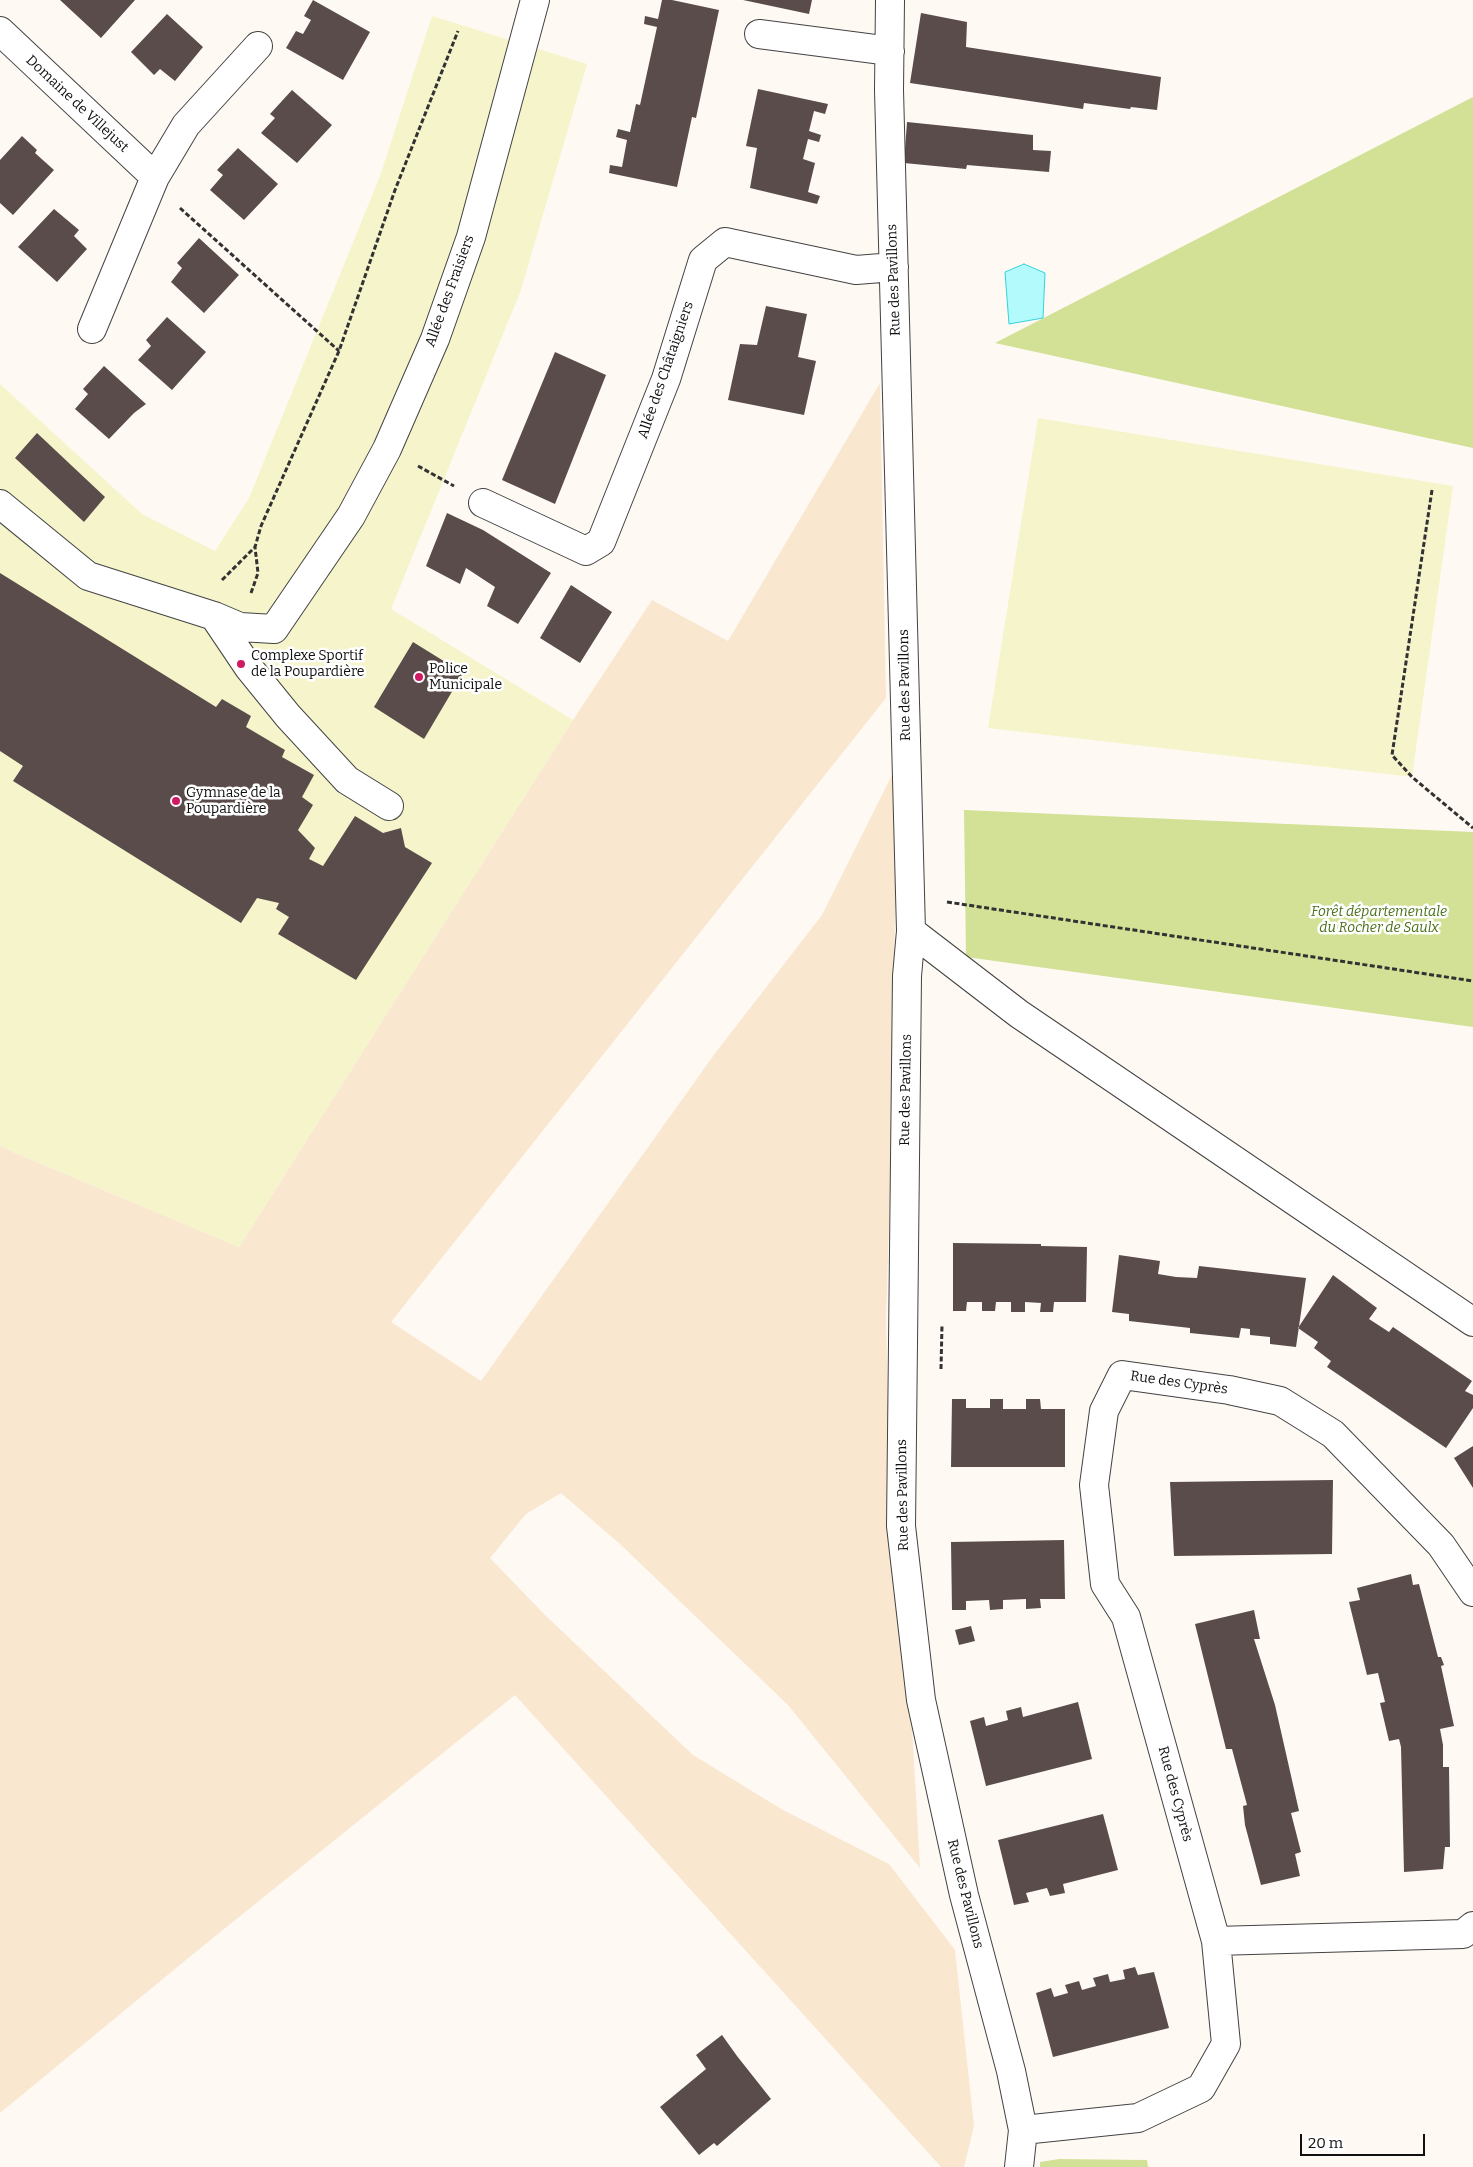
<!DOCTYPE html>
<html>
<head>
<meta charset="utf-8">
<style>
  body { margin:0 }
  #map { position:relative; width:1473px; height:2167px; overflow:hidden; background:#fff9f4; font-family:Bitter,serif }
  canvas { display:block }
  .scale { position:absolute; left:1300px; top:2134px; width:125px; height:22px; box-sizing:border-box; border:2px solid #101010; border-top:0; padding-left:6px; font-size:15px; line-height:18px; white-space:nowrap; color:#101010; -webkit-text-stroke:4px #fff; paint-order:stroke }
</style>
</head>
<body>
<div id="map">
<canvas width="1473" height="2167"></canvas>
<div class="scale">20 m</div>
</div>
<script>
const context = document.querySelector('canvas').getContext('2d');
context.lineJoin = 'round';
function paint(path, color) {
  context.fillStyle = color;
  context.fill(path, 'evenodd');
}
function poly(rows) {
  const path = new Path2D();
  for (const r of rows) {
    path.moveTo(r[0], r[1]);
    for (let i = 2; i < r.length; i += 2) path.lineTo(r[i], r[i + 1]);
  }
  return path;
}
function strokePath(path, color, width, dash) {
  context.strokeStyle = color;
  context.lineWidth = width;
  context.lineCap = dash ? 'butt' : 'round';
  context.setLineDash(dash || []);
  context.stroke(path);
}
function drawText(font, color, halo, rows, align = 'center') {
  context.font = font + ' Bitter,serif';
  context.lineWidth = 5;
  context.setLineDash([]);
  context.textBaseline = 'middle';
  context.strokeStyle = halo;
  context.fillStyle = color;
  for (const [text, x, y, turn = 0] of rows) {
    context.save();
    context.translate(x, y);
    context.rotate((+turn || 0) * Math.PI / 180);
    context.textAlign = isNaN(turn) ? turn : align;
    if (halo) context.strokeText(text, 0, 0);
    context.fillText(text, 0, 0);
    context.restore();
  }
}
paint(poly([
  [880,383,886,698,391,1322,481,1381,716,1052,822,915,897,765,892,1134,886,1318,890,1505,910,1691,920,1868,788,1705,621,1545,561,1493,526,1514,490,1558,545,1615,693,1755,783,1810,889,1864,955,1950,974,2126,964,2167,941,2167,515,1695,198,1950,0,2113,0,1145,13,1152,239,1247,573,720,652,600,728,641]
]), '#f9e7d0');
paint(poly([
  [1473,97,1473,448,995,343],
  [964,810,1473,832,1473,1027,966,957],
  [1059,2159,1147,2160,1148,2167,1040,2167,1040,2162]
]), '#d2e196');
paint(poly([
  [432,16,587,64,521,290,391,609,573,720,239,1247,13,1152,0,1145,0,384,142,514,215,551,249,498,380,176],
  [1038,418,1453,486,1412,777,988,728]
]), '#f5f4cb');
const water = poly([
  [1024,264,1045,273,1043,318,1009,324,1005,272,1024,264]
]);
paint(water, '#b3fafc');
strokePath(water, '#32d3db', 1);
paint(poly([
  [60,0,135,0,101,38],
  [313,0,370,32,343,80,286,48,296,31,303,34,311,20,304,16],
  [662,0,672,0,719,10,696,118,692,117,677,187,609,173,610,165,622,167,627,140,616,137,618,129,630,132,636,104,640,105,657,27,644,24,645,16,658,19],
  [743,0,812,0,809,14],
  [921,13,967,22,966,47,1161,77,1157,110,1131,107,1130,109,1084,103,1083,109,910,83],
  [167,14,203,47,175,81,160,69,154,75,131,52],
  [758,89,828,104,825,114,814,111,809,131,821,135,819,142,808,139,803,159,815,163,808,192,820,196,817,204,750,188,757,148,746,146],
  [292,90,332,125,297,163,261,133,275,118,270,114],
  [907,122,1033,135,1033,150,1051,151,1049,172,967,165,966,169,904,163],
  [22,136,37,150,35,153,54,170,13,215,0,203,0,160],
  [238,148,278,184,244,220,210,190,223,175,217,170],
  [54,209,79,230,74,236,87,249,57,282,18,247],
  [199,238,239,275,204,313,171,282,182,268,177,263],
  [766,306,807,314,798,357,816,361,804,415,728,400,740,344,757,345],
  [167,317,206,352,172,390,138,360,151,346,146,340],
  [555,352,606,375,555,504,502,480],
  [104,366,146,404,134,413,109,439,75,409,88,394,83,389],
  [37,433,105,497,84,522,15,458],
  [447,513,483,530,551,573,518,624,487,606,495,587,466,568,460,584,426,566],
  [0,573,216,707,222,699,251,716,246,727,285,750,282,757,314,775,302,797,313,805,298,830,315,848,309,859,323,866,355,816,383,833,401,828,405,847,432,863,356,980,278,934,289,917,276,909,279,903,257,898,241,923,13,781,23,766,0,751],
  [571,585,612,612,580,663,540,638],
  [413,642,463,673,424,739,374,707],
  [953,1243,1041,1244,1041,1246,1087,1247,1086,1302,1054,1302,1053,1312,1040,1312,1041,1303,1025,1302,1025,1312,1011,1312,1011,1302,996,1302,995,1311,982,1311,982,1302,967,1302,966,1311,953,1311],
  [1119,1255,1160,1261,1158,1274,1176,1277,1197,1278,1199,1266,1306,1278,1296,1347,1270,1344,1270,1337,1250,1335,1250,1329,1241,1328,1239,1338,1190,1333,1190,1328,1129,1321,1129,1314,1112,1312],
  [1333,1275,1377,1308,1369,1319,1389,1332,1393,1327,1472,1381,1465,1391,1473,1395,1473,1408,1446,1448,1327,1367,1331,1361,1314,1348,1318,1342,1298,1328],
  [952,1399,966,1399,966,1408,990,1408,990,1399,1003,1399,1003,1409,1026,1409,1026,1399,1040,1399,1041,1409,1065,1409,1065,1467,951,1467],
  [1473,1446,1473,1488,1454,1458],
  [1333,1480,1332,1554,1174,1556,1170,1482],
  [1064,1540,1065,1599,1040,1599,1041,1608,1026,1609,1026,1599,1003,1600,1003,1609,990,1610,989,1600,966,1601,966,1610,952,1610,951,1542],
  [1411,1574,1413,1585,1419,1584,1438,1657,1441,1657,1444,1665,1441,1666,1454,1726,1440,1729,1443,1745,1443,1767,1449,1767,1450,1847,1445,1847,1443,1869,1404,1872,1401,1747,1399,1739,1389,1741,1380,1703,1385,1702,1378,1673,1367,1675,1349,1602,1360,1600,1357,1588],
  [1254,1610,1260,1639,1254,1639,1275,1705,1299,1811,1291,1813,1301,1852,1295,1854,1300,1876,1261,1885,1245,1825,1243,1806,1247,1805,1232,1749,1226,1749,1195,1624],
  [971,1626,975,1641,959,1645,955,1630],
  [1078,1702,1092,1759,986,1786,970,1721,984,1717,986,1726,1008,1720,1006,1711,1021,1707,1023,1717],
  [1103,1814,1118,1870,1063,1884,1065,1893,1050,1896,1047,1888,1026,1893,1029,1902,1014,1905,998,1840],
  [1135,1967,1138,1975,1154,1972,1169,2028,1053,2057,1036,1993,1051,1988,1054,1997,1068,1993,1065,1985,1079,1981,1082,1990,1096,1986,1093,1978,1108,1974,1110,1982,1125,1979,1123,1970],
  [722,2035,737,2056,771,2099,717,2146,714,2143,699,2155,660,2107,706,2069,696,2055]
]), '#5a4c4b');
const minor = poly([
  [890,0,889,90,911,931,907,976,901,1526,921,1700,964,1895,1011,2071,1023,2130,1019,2167],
  [0,31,155,177],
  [759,34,890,51],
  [92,329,155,177,186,125,258,46],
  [483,503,586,551,601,542,666,379,703,260,725,242,856,270,894,267],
  [0,504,88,576,214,616,240,627,274,629,351,516,387,449,435,339,471,237,535,0],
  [214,616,249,668,288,716,347,780,389,806],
  [911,931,1019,1014,1473,1322],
  [1216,1941,1463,1934,1473,1926],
  [1023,2130,1138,2118,1201,2088,1226,2044,1216,1941,1126,1617,1105,1584,1094,1485,1104,1411,1122,1375,1229,1390,1280,1401,1333,1434,1441,1545,1473,1592]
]);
strokePath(minor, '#434343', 30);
strokePath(poly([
  [180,208,339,351],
  [418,466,454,486],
  [1432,490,1392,755,1412,777,1473,828],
  [222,580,255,547,261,526,339,351,395,190,458,31],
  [251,593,258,573,255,547],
  [947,902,1473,981],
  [941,1369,942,1325]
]), '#323232', 3, [5, 2.5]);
strokePath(minor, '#fff', 28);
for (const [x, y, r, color] of [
  [241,664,5,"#d01962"],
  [419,677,5,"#d01962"],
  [176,801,5,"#d01962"]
]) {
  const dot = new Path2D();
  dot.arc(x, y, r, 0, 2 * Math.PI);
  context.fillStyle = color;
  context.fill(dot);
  strokePath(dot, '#fff', 2);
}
drawText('14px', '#101010', '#fff', [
  ["Domaine de Villejust",77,104,43],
  ["Rue des Pavillons",894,280,-92],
  ["Allée des Fraisiers",450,291,-70],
  ["Allée des Châtaigniers",666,370,-71],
  ["Rue des Pavillons",905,685,-91],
  ["Rue des Pavillons",906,1090,-89],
  ["Rue des Cyprès",1179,1383,8],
  ["Rue des Pavillons",903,1495,-91],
  ["Rue des Cyprès",1175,1794,75],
  ["Rue des Pavillons",965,1894,76]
]);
drawText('14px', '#101010', '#fff', [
  ["Complexe Sportif",251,656],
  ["de la Poupardière",251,672],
  ["Police",429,669],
  ["Municipale",429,685],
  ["Gymnase de la",186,793],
  ["Poupardière",186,809]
], 'left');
drawText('italic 14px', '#4a7019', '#fff', [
  ["Forêt départementale",1379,912],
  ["du Rocher de Saulx",1379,928]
]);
</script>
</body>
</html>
